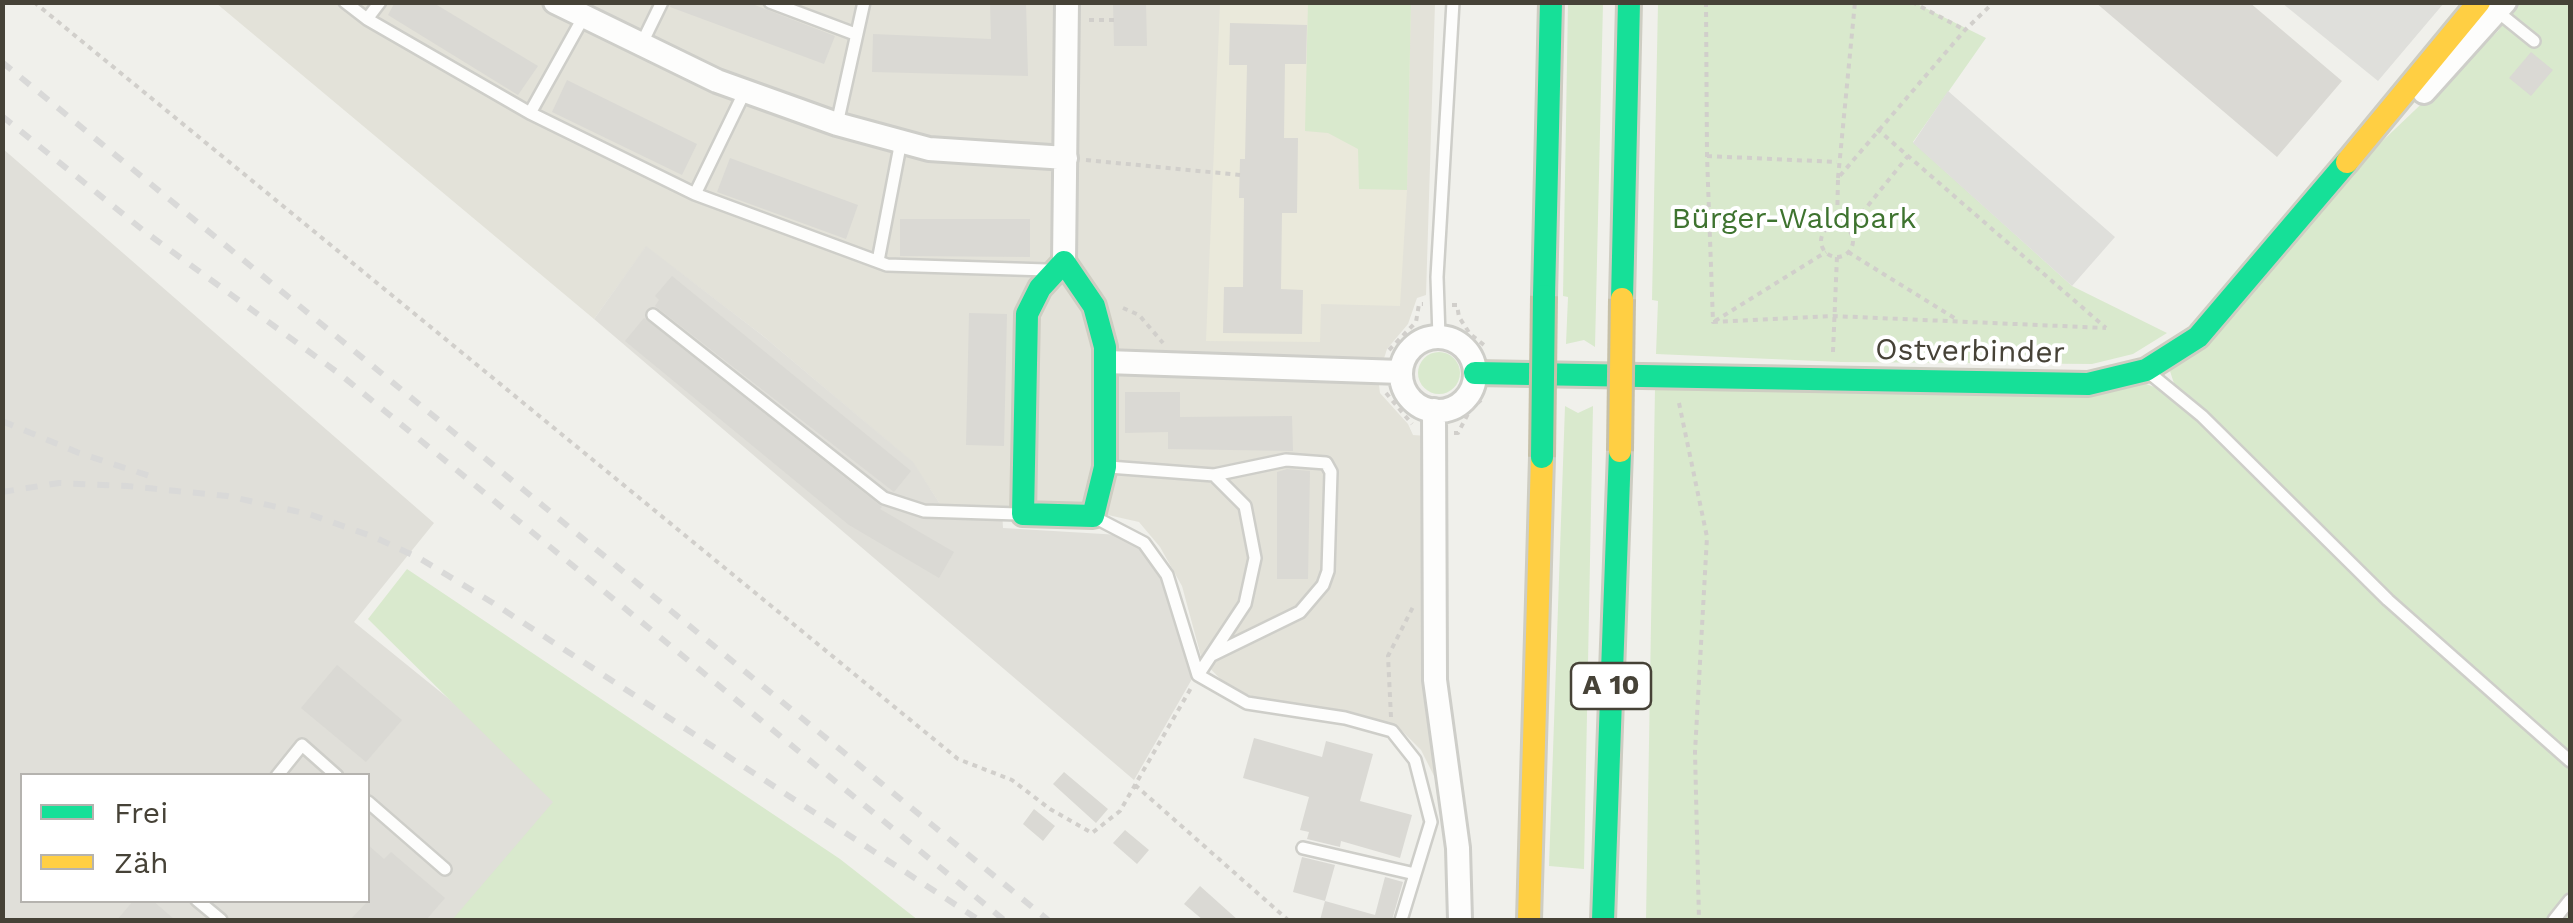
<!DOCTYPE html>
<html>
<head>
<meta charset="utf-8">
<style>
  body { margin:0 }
  #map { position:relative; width:2573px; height:923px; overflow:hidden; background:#f0f0eb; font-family:"Work Sans",sans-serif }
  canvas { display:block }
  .frame { position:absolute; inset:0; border:5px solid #464237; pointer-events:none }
  .legend { position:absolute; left:20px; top:773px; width:350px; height:130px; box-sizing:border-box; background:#fff; border:2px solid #b5b3af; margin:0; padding:12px 18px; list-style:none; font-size:30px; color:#464237 }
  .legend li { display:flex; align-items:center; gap:20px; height:50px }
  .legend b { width:50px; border:2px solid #b5b3af }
</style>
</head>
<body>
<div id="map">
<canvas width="2573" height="923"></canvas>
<div class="frame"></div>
<ul class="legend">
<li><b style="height:12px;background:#16e098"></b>Frei</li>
<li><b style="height:12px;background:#ffcf43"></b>Zäh</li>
</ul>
</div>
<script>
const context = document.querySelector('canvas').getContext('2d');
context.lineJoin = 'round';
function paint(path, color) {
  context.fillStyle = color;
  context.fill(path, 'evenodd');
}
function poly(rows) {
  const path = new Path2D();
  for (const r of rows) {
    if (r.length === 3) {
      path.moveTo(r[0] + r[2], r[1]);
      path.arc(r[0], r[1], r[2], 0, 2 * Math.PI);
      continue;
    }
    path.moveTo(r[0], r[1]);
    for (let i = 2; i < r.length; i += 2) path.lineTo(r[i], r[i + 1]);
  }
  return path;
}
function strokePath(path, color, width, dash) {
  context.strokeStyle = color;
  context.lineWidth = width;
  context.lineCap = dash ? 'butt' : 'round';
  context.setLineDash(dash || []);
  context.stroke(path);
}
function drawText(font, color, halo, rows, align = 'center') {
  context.font = font + ' "Work Sans",sans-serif';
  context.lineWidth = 8;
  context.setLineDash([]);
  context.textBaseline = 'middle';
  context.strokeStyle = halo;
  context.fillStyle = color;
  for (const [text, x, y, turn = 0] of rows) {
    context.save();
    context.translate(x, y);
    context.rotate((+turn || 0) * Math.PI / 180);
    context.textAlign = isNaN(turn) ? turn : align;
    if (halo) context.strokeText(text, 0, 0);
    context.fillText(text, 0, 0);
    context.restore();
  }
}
paint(poly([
  [216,3,1435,3,1426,295,1417,298,1408,324,1387,349,1378,377,1380,393,1408,424,1413,435,1427,436,1427,681,1437,782,1421,750,1397,726,1359,715,1268,702,1228,687,1202,660,1182,586,1160,547,1139,522,1108,515,942,507,912,462,762,335,646,247,594,319]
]), '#e3e2d9');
paint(poly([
  [2,148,434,523,354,622,575,801,490,920,3,920],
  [22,776,368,776,368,900,22,900],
  [646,246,762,335,913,462,942,507,1002,509,1003,528,1120,535,1142,551,1164,581,1196,672,1134,780,594,319]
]), '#e0dfd9');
paint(poly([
  [1220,3,1411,3,1407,190,1400,306,1321,304,1320,342,1206,341]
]), '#eae9db');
paint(poly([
  [1308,3,1411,3,1407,190,1359,189,1358,149,1328,133,1305,131],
  [1568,3,1603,3,1595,347,1584,340,1566,344,1568,297,1563,296],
  [1658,3,1915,3,1986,38,1913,142,2072,286,2167,333,2133,354,2092,364,1841,362,1656,354,1658,301,1652,300],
  [2518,3,2570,3,2570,920,1646,920,1655,388,2141,382,2178,396,2170,371,2373,150,2498,31],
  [1439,373,21],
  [1565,406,1578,413,1593,406,1584,869,1549,866],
  [407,569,840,859,918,920,452,920,553,802,368,619]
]), '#d9e9cd');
paint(poly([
  [2282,3,2444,3,2378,81],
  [1948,91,2115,237,2072,286,1913,143]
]), '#dfdfdb');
paint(poly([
  [395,2,432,2,538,66,518,95,388,15],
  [671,2,747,2,835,36,824,64,670,7],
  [990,2,1026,2,1028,76,872,72,873,34,991,39],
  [1113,2,1146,2,1147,46,1114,46],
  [2095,2,2249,2,2342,81,2277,157],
  [1230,23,1307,25,1306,64,1285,64,1284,138,1298,138,1297,213,1282,213,1281,289,1303,290,1302,334,1223,333,1224,287,1243,287,1244,198,1239,198,1240,159,1245,159,1247,65,1229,65],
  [2531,52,2553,70,2531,96,2509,78],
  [567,80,697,144,682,175,552,112],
  [730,158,858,205,846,239,717,192],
  [900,219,1030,219,1030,257,900,256],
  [672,276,911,471,894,492,655,306,659,300,655,296],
  [969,313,1007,314,1004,446,966,445],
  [644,318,882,507,880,509,954,552,939,578,849,525,625,341],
  [1125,392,1180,392,1180,417,1292,416,1293,451,1168,449,1168,432,1125,433],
  [1287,469,1310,471,1308,579,1277,579,1277,472],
  [337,665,402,720,366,762,301,708],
  [1254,738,1322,757,1326,741,1373,754,1360,801,1412,815,1400,858,1341,841,1340,847,1307,839,1309,832,1300,830,1309,797,1243,778],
  [1064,772,1108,809,1096,823,1053,784],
  [1034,809,1055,826,1043,841,1023,824],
  [1125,830,1149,850,1137,864,1113,843],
  [368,845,384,859,391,852,445,898,426,920,350,920,368,901],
  [1302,857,1335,865,1325,901,1293,892],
  [1385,877,1403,882,1392,920,1320,920,1325,901,1375,915],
  [1200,886,1238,920,1203,920,1184,904],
  [134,900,152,900,175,920,117,920]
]), '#dad9d4');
const lane = poly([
  [345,2,367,19,530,113,695,194,887,265,1047,270],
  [770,2,855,34],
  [2498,12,2534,41],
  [367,19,380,2],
  [641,45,662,2],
  [530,113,583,18],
  [837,124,864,2],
  [695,194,745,91],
  [878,261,901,141],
  [653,315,884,498,924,511,1018,514],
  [1439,337,1437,277,1453,2],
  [2147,371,2202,416,2388,600,2570,761],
  [1109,467,1214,475,1245,506,1255,558,1245,604,1198,675],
  [1096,518,1144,543,1167,575,1198,675,1247,703,1345,718,1392,731,1415,760,1431,822,1401,920],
  [1212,655,1300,612,1323,585,1328,571,1331,472,1326,463,1286,460,1214,475],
  [277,776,302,745,337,776],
  [368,802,445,869],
  [1303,848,1415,874],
  [197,900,221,920],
  [2554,920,2570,900]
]);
const street = poly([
  [555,2,717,81,837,124,929,149,1066,158],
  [2424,92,2505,2],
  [1064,262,1067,2],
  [1438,374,37],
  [1106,362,1401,372],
  [1434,410,1435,680,1458,848,1460,920]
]);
const fast = poly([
  [1064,262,1094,306,1105,347,1105,467,1093,516,1023,514,1027,314,1040,288,1064,262],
  [1544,296,1551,2],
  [1622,299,1629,2],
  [1475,373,2088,384,2146,370,2198,337,2347,162],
  [1603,920,1620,451]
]);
const slow = poly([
  [2347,162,2479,2],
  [1529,920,1542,457]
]);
strokePath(lane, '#cecec9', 16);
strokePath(street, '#cecec9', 28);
strokePath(fast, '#cecdc2', 28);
strokePath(slow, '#cecdc2', 28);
strokePath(poly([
  [34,2,958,759,1012,780,1050,809,1092,833,1120,811,1191,688],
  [1706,2,1707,156,1713,322,1833,316,2106,328],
  [1912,2,1965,30],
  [1089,20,1114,20],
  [1877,129,2106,328],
  [1707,156,1837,162],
  [1086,160,1240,175],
  [1838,178,1855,2],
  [1837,225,1838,178,1965,30,1994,2],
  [1837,241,16],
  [1849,229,1908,156],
  [1848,252,1956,319],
  [1452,305,1457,305,1459,317,1470,334,1484,345],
  [1123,308,1139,315,1163,343],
  [1715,321,1826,252],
  [1389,350,1416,322,1419,304,1423,304],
  [1833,352,1837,256],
  [1386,393,1412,424],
  [1679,403,1707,537,1695,752,1699,920],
  [1454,433,1458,433,1470,410,1481,400],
  [1391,717,1388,656,1413,607],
  [1135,785,1288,920]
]), '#d1cfcb', 4, [5, 5]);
strokePath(lane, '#fdfdfc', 11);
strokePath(street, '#fdfdfc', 22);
strokePath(fast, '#16e098', 22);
strokePath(slow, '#ffcf43', 22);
strokePath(poly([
  [2,62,1048,920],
  [2,116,144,231,341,375,1004,920],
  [2,421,79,453,159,479],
  [2,492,59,483,127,486,227,496,309,514,374,537,419,558,493,603,979,920]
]), '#d9d9d8', 6, [12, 12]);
const fastBridge = poly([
  [1542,457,1544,296]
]);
const slowBridge = poly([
  [1620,451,1622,299]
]);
strokePath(fastBridge, '#c6c0a8', 28, []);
strokePath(slowBridge, '#c6c0a8', 28, []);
strokePath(fastBridge, '#16e098', 22);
strokePath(slowBridge, '#ffcf43', 22);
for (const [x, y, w] of [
  [1611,686,80]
]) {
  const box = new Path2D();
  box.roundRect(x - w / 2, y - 23, w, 46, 8);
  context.fillStyle = '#fff';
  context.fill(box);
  strokePath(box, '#464237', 2.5);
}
drawText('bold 28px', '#464237', null, [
  ["A 10",1611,686]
]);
drawText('30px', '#3e732f', '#fff', [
  ["Bürger-Waldpark",1794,219]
]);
drawText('30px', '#464237', '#fff', [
  ["Ostverbinder",1970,352,1]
]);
</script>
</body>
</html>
